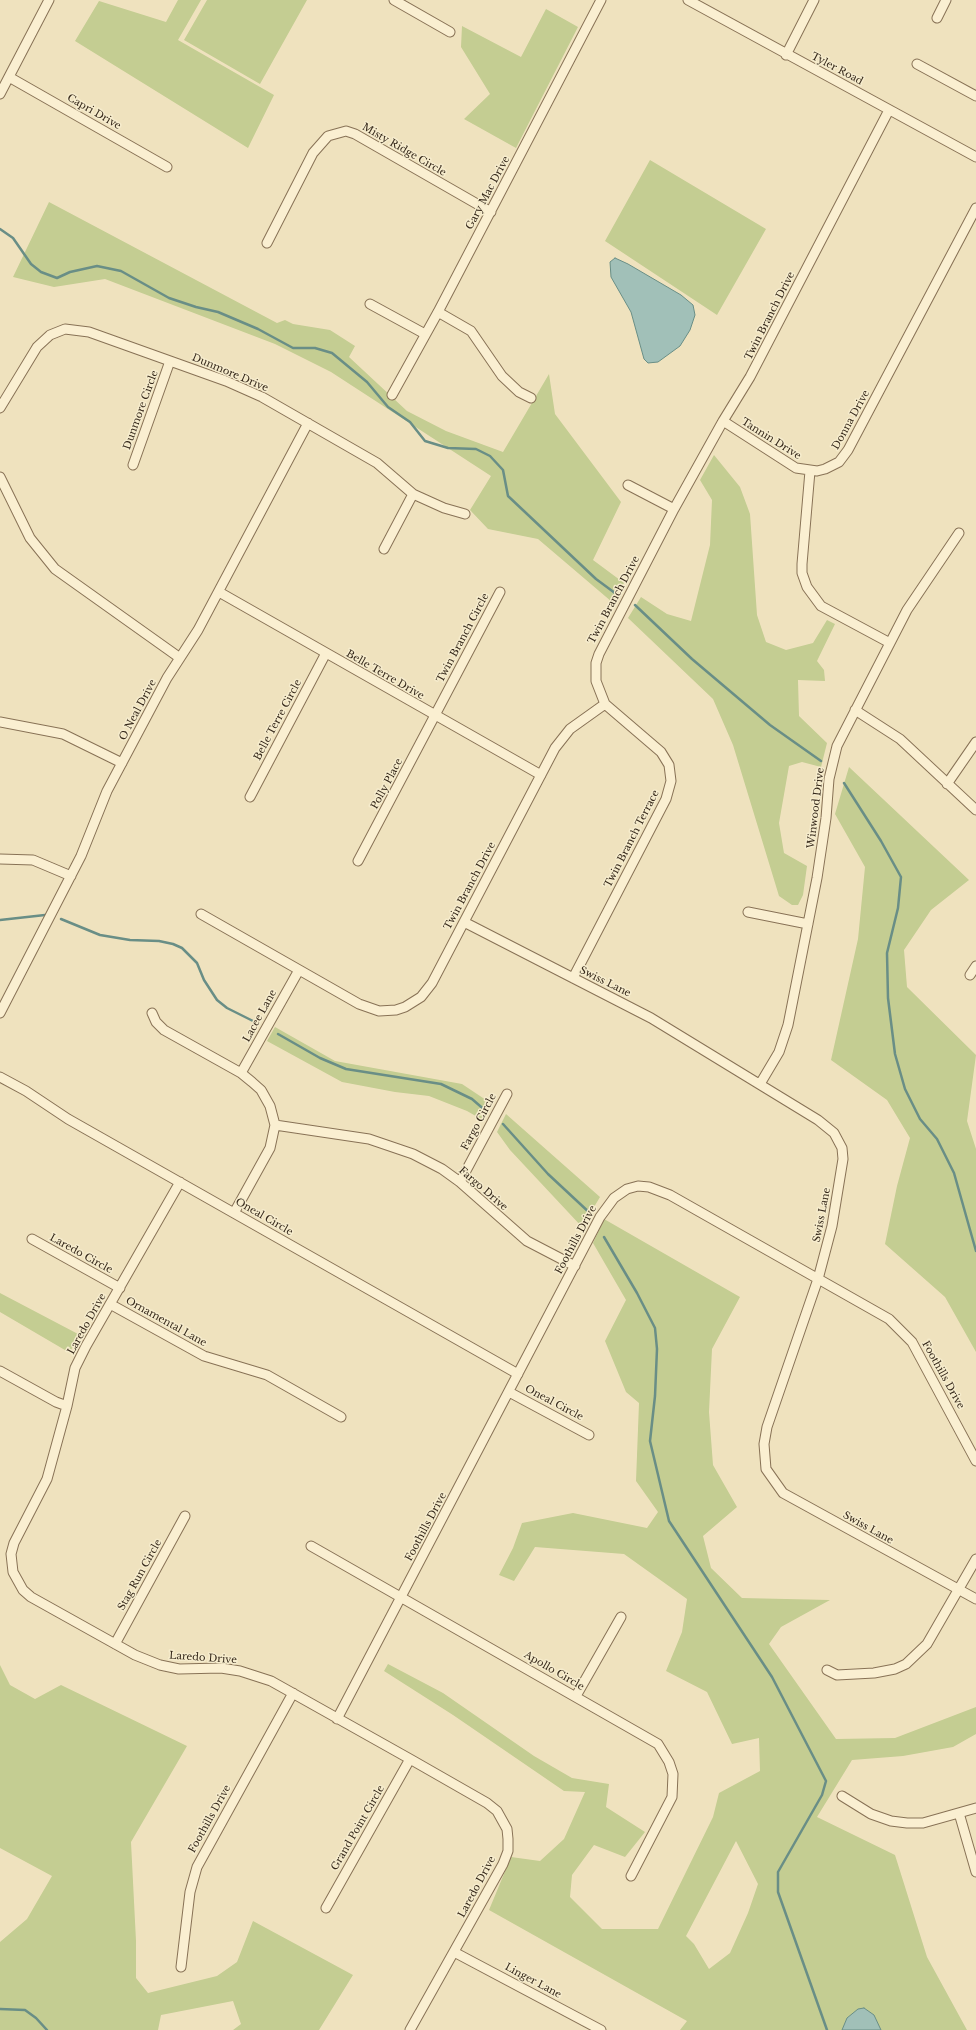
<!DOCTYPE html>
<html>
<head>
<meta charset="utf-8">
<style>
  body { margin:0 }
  canvas { display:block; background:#efe2be }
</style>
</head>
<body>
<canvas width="976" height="2030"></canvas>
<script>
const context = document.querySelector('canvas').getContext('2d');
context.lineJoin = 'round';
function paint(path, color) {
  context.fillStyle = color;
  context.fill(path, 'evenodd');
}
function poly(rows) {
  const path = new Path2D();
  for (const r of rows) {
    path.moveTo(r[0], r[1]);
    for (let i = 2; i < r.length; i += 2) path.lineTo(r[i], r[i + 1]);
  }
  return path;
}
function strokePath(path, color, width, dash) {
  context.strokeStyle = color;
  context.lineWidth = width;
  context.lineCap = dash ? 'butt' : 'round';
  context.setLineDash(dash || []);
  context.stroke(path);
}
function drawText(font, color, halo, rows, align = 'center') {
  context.font = font + ' "Libre Baskerville",serif';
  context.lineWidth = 3;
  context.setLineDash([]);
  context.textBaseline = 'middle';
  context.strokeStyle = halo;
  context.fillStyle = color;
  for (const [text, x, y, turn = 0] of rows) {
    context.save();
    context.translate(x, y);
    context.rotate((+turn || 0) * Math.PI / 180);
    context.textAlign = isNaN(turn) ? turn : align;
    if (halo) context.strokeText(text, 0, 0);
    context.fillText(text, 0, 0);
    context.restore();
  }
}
paint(poly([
  [178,0,201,0,178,40,274,95,248,148,75,41,99,1,166,22],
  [207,0,307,0,260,84,184,40],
  [546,9,578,27,516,148,464,119,490,94,461,47,462,26,521,57],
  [650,160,766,229,717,315,605,241],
  [49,202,277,323,285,320,293,324,330,330,355,346,349,357,407,411,446,431,503,452,549,374,555,414,621,502,593,560,624,583,612,602,538,539,488,529,470,510,491,476,331,372,275,344,105,279,54,287,13,277],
  [714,455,740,487,750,514,757,615,766,642,786,650,813,643,827,620,835,624,817,661,824,670,825,681,798,680,799,716,827,743,821,767,802,762,789,766,779,823,784,853,807,866,803,895,798,905,792,905,779,896,733,745,713,699,628,618,641,597,667,614,691,621,710,545,712,500,700,480],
  [849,767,969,880,931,910,904,950,907,987,976,1055,967,1121,976,1149,976,1352,945,1297,885,1244,897,1186,910,1138,887,1100,831,1060,858,939,865,867,835,814],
  [275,1027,335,1061,462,1084,489,1102,481,1119,467,1111,429,1096,395,1092,342,1082,267,1041],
  [506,1114,600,1197,582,1227,510,1150,497,1132],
  [604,1219,740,1297,712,1349,709,1412,713,1465,737,1507,703,1536,711,1568,742,1598,830,1600,781,1627,769,1644,836,1739,895,1738,976,1707,976,1734,953,1747,903,1756,852,1760,817,1817,895,1855,927,1957,967,2030,680,2030,687,2021,489,1910,511,1857,540,1861,564,1839,585,1792,564,1791,453,1715,384,1671,388,1664,443,1693,534,1756,572,1778,609,1784,606,1807,645,1832,625,1857,594,1845,572,1875,570,1897,602,1929,658,1929,713,1817,719,1793,760,1771,759,1738,732,1744,707,1692,666,1671,682,1632,687,1599,624,1554,535,1547,514,1581,499,1575,513,1548,522,1523,573,1513,647,1528,658,1512,636,1481,639,1403,626,1392,605,1341,626,1300,593,1243],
  [736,1841,758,1884,748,1913,730,1953,709,1969,694,1944,686,1936],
  [0,1293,78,1334,70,1353,0,1312],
  [0,1665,10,1685,35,1699,61,1685,187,1746,131,1842,136,1941,136,1978,148,1993,217,1976,237,1962,253,1921,353,1975,319,2030,233,2030,241,2024,233,2001,161,2015,158,2030,0,2030,0,1942,27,1919,52,1876,0,1848]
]), '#c4cd92');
const water = poly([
  [615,258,628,264,681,295,693,305,695,315,690,330,680,346,658,362,648,363,644,359,631,312,611,277,610,262,615,258],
  [864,2008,874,2015,881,2030,842,2030,847,2018,858,2009,864,2008]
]);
paint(water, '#a1c0b8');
strokePath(water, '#698e86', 1);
strokePath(poly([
  [0,229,13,238,31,264,41,272,57,278,70,272,97,266,121,271,169,298,196,307,218,312,258,329,293,348,315,348,332,353,367,382,388,407,410,422,425,441,448,448,476,449,490,456,503,470,508,496,596,579,619,596],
  [635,605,692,659,770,725,821,761],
  [844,783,881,841,901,877,898,908,887,953,888,998,895,1054,905,1089,920,1119,937,1139,954,1173,976,1251],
  [61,919,100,935,130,940,159,941,173,944,182,948,197,963,204,980,217,1000,227,1008,257,1023],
  [0,920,45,915],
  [278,1034,320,1058,346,1069,441,1084,472,1099,487,1112],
  [503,1124,548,1174,592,1215],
  [604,1237,637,1293,655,1328,657,1349,655,1396,650,1441,669,1521,772,1677,826,1781,822,1795,778,1872,778,1892,827,2030],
  [0,2009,25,2010,36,2018,47,2030]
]), '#698e86', 2.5);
const minor = poly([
  [394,0,450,32],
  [688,0,976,157],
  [937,18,946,0],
  [786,55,814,0],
  [917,64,976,96],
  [9,77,167,167],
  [0,94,49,0],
  [267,243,313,153,328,136,346,131,355,134,491,212],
  [370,304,425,334],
  [438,312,471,331,502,376,519,392,531,398],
  [392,395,438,312,601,0],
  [0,408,37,347,50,335,65,329,89,332,226,381,262,397,377,463,413,494,444,508,465,514],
  [723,421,796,468,817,471,825,469,839,462,848,450,976,208],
  [133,465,170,361],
  [810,471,802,564,802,573,807,587,821,606,890,643],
  [0,477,30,538,55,569,180,658],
  [628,485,674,509],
  [384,549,413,494],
  [219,592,541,775],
  [855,710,900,739,976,810],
  [0,722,63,734,122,763],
  [947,784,976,742],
  [250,797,326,653],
  [0,859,33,860,71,876],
  [358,861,500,592],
  [748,912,808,924],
  [201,914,359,1004,379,1011,396,1010,405,1007,421,997,432,983,555,748,570,729,605,704],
  [464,922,651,1018,818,1120,834,1133,842,1148,843,1159,832,1226,818,1279,767,1427,764,1444,766,1469,783,1493,976,1599],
  [970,975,976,966],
  [573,978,666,799,671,781,669,765,661,752,605,704,596,681,596,663,599,654,674,509,723,421,750,377,889,110],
  [0,1013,81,856,107,791,167,678,198,630,308,423],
  [152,1013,156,1022,164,1030,241,1073,252,1082,261,1090,270,1106,275,1125,270,1148,234,1213],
  [241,1073,299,970],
  [0,1077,26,1091,68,1119,518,1374],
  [760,1084,779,1052,788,1025,817,878,826,818,829,779,837,746,907,610,959,533],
  [275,1125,369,1139,413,1154,442,1169,460,1182,527,1241,575,1266],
  [180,1182,86,1346,75,1368,67,1406,47,1479,14,1543,11,1554,13,1572,23,1590,31,1597,135,1655,160,1665,179,1669,221,1668,240,1671,271,1681,410,1759,487,1803,497,1811,507,1829,508,1839,508,1851,503,1864,410,2030],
  [460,1182,507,1094],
  [32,1239,120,1288],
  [110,1304,204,1356,267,1375,341,1417],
  [0,1371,56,1402,67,1406],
  [509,1392,589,1435],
  [311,1546,658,1744,669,1762,673,1774,672,1797,631,1876],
  [115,1644,185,1516],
  [827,1670,837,1675,874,1673,895,1669,906,1664,927,1644,976,1559],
  [576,1696,621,1617],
  [337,1719,600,1217,614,1198,627,1189,638,1186,649,1187,670,1195,889,1319,912,1342,976,1461],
  [842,1796,871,1814,891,1821,907,1823,923,1823,976,1808],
  [959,1813,976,1872],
  [326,1908,410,1759],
  [454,1952,601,2030],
  [181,1967,190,1892,197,1867,293,1693]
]);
strokePath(minor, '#887256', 11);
strokePath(minor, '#faefd1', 9);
drawText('10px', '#36291b', '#f6eccd', [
  ["Tyler Road",837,69,28],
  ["Capri Drive",94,112,30],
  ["Misty Ridge Circle",404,150,30],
  ["Gary Mac Drive",488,193,-62],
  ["Twin Branch Drive",770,316,-63],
  ["Dunmore Drive",230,373,23],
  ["Dunmore Circle",141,410,-70],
  ["Donna Drive",851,420,-61],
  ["Tannin Drive",771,439,32],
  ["Twin Branch Drive",614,600,-62],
  ["Twin Branch Circle",463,638,-62],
  ["Belle Terre Drive",385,675,30],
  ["O Neal Drive",138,710,-62],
  ["Belle Terre Circle",278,720,-62],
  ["Polly Place",387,784,-62],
  ["Winwood Drive",816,808,-83],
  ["Twin Branch Terrace",632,839,-63],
  ["Twin Branch Drive",470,886,-62],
  ["Swiss Lane",605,982,26],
  ["Lacee Lane",260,1016,-61],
  ["Fargo Circle",479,1122,-62],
  ["Fargo Drive",483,1189,41],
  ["Swiss Lane",822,1215,-79],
  ["Oneal Circle",264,1217,30],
  ["Foothills Drive",576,1240,-62],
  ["Laredo Circle",81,1254,29],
  ["Ornamental Lane",166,1322,29],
  ["Laredo Drive",87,1324,-61],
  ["Foothills Drive",943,1375,61],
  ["Oneal Circle",554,1403,28],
  ["Foothills Drive",426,1527,-62],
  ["Swiss Lane",868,1528,29],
  ["Stag Run Circle",140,1575,-61],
  ["Laredo Drive",203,1658,4],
  ["Apollo Circle",554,1671,30],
  ["Foothills Drive",210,1819,-61],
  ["Grand Point Circle",358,1828,-60],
  ["Laredo Drive",477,1887,-62],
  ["Linger Lane",533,1981,28]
]);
</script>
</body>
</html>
